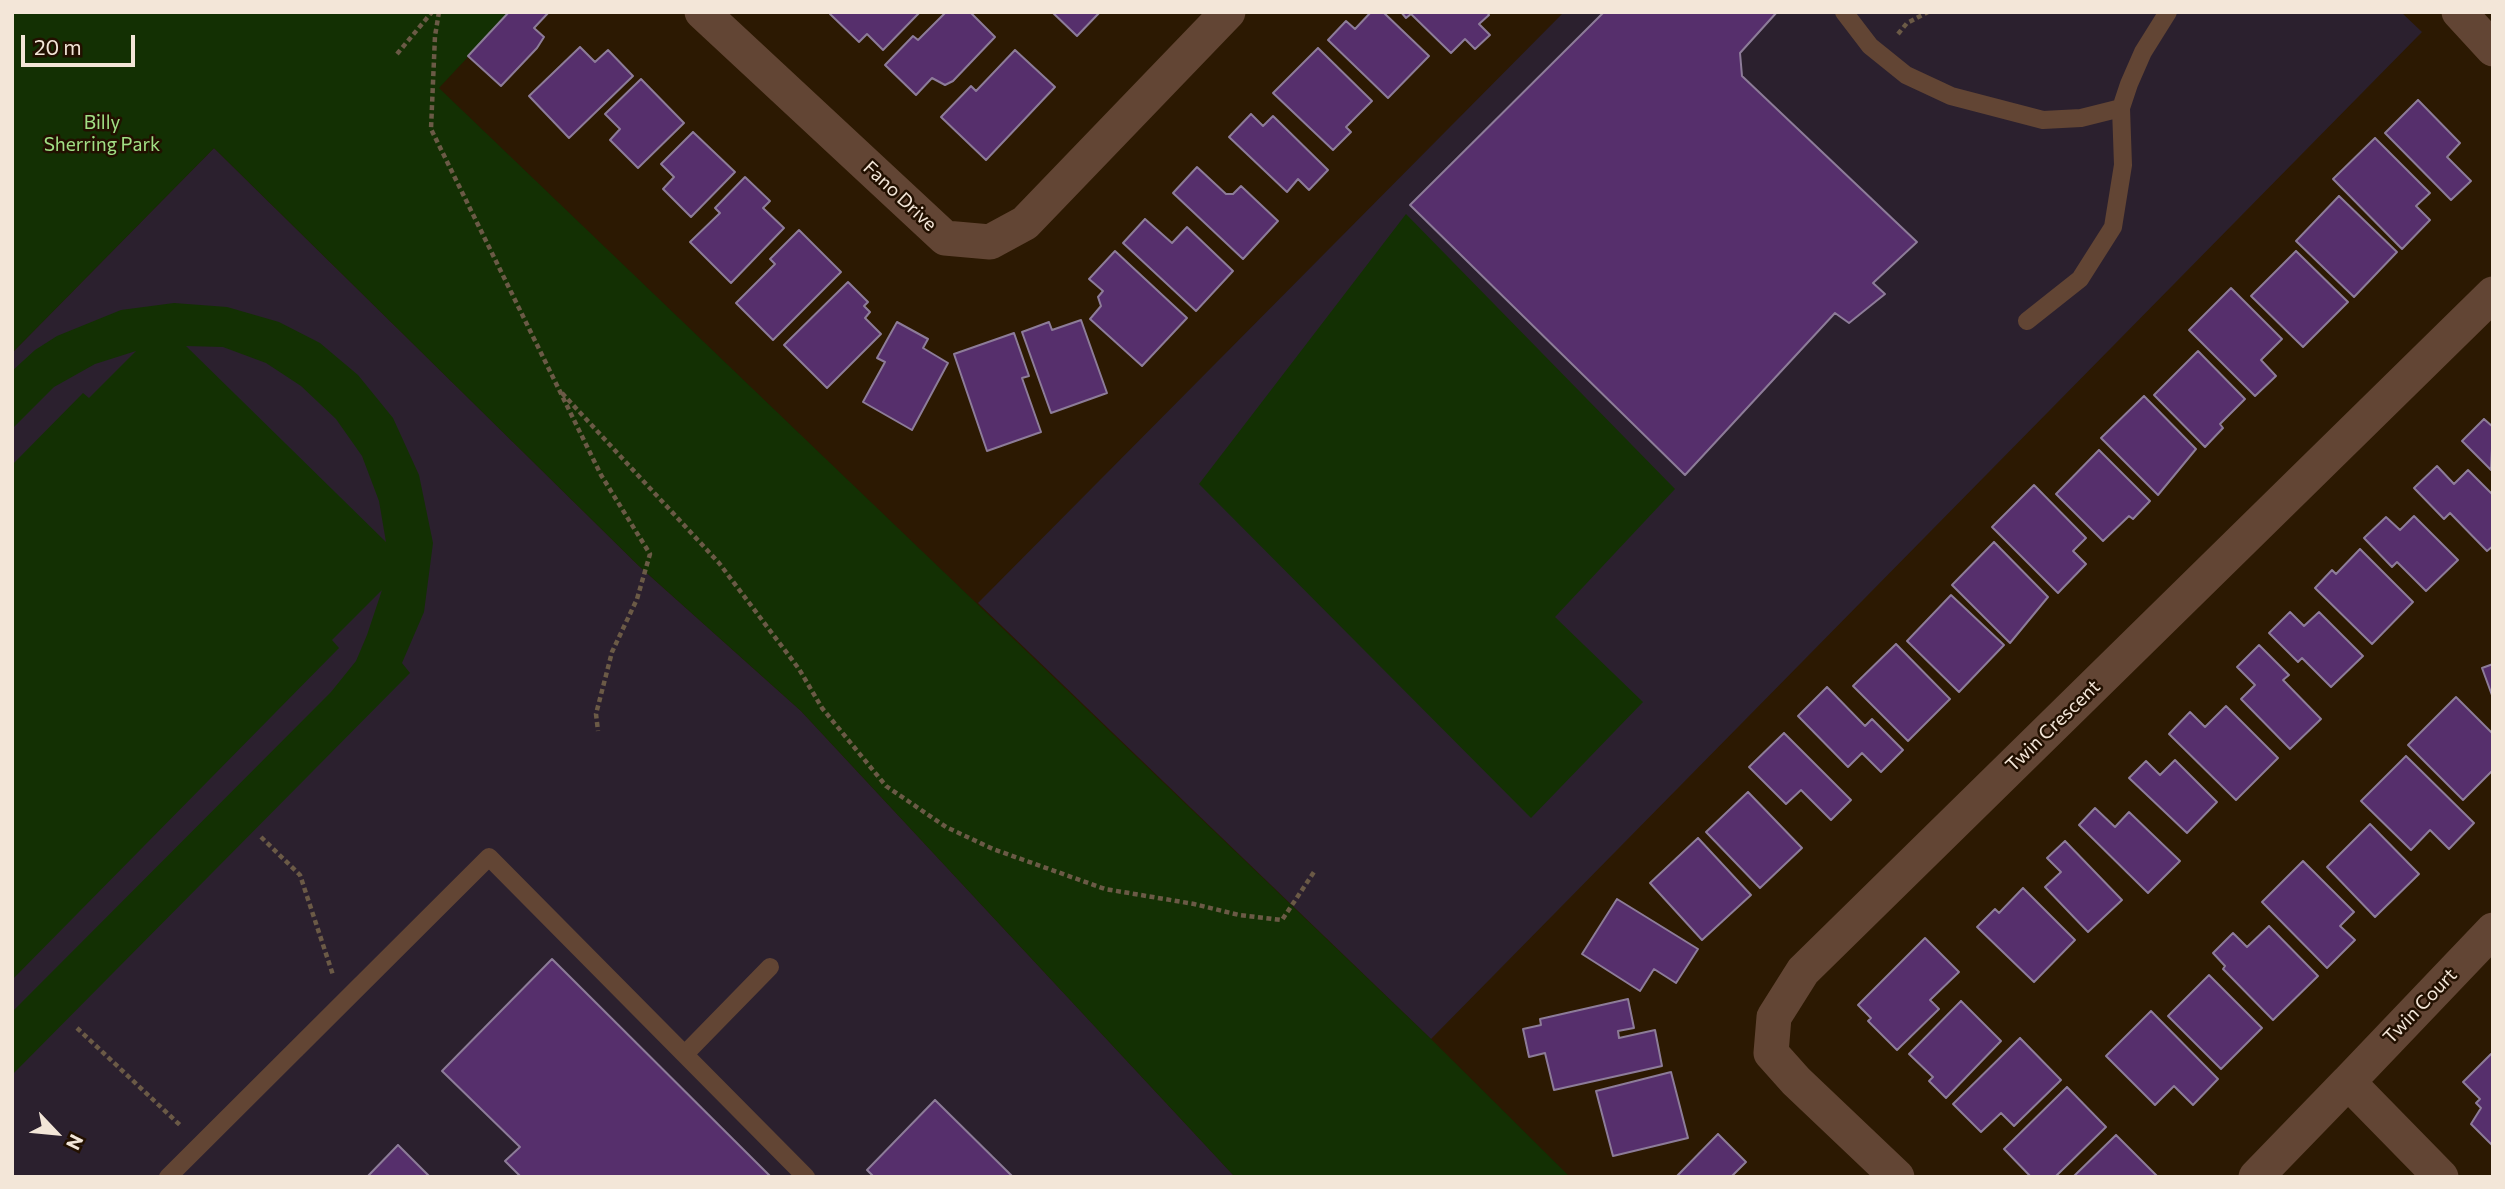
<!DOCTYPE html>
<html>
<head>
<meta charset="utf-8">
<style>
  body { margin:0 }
  #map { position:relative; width:2505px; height:1189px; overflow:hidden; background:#2c1902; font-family:Commissioner,sans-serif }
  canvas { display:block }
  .frame { position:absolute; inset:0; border:14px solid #f3e6d8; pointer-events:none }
  .north { position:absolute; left:21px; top:1098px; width:70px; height:70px; -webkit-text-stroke:5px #221000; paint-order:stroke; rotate:116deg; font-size:19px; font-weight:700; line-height:28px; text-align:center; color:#f3e6d8 }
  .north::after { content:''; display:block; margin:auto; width:24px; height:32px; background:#f3e6d8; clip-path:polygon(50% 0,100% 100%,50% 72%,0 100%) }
  .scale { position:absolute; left:21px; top:35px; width:114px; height:32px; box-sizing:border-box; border:4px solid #f3e6d8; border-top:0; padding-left:9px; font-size:21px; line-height:24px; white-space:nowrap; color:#f3e6d8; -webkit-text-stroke:5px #221000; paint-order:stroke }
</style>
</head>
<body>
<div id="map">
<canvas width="2505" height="1189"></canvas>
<div class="frame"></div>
<div class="north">N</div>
<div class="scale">20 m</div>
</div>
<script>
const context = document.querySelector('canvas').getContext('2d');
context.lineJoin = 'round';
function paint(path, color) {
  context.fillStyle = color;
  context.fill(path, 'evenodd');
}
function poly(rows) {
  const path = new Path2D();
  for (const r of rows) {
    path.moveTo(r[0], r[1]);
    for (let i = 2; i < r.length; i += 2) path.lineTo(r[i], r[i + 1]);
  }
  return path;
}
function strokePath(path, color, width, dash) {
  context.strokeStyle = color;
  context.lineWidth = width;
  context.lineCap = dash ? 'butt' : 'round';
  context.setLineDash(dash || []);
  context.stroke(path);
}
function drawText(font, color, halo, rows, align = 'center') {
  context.font = font + ' Commissioner,sans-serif';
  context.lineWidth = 5;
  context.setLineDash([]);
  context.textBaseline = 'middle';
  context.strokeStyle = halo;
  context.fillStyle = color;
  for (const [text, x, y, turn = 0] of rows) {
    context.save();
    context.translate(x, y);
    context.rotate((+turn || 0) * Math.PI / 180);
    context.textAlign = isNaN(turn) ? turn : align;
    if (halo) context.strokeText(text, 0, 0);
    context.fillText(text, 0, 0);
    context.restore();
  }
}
paint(poly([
  [1564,12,2401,12,2422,32,1431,1039,978,603],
  [214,148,639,566,801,711,1235,1177,12,1177,12,353]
]), '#2b202e');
paint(poly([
  [12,12,510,12,439,88,1431,1039,1570,1177,1235,1177,801,711,639,566,214,148,12,353],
  [1406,214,1675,489,1555,617,1643,702,1531,818,1199,484],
  [174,303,227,307,279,322,320,343,358,375,393,418,419,475,433,543,424,612,402,663,410,673,12,1075,12,1012,331,692,356,661,367,635,382,590,332,640,339,648,12,980,12,465,83,393,89,398,136,351,95,364,54,387,12,429,12,371,35,350,57,336,121,310],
  [186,346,223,347,266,363,301,386,336,419,362,456,379,501,386,542]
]), '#133003');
const building = poly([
  [509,12,549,12,534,28,544,37,537,48,501,86,468,56,509,12],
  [831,12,920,12,883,50,867,34,859,42,830,14,831,12],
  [946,12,970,12,995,37,953,81,945,85,932,78,916,95,885,65,913,36,918,40,946,12],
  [1052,12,1100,12,1077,36,1052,12],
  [1371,12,1383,12,1429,56,1388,98,1328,40,1346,21,1355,29,1371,12],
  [1401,12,1487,12,1489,15,1479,24,1490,35,1475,49,1465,39,1451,53,1411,14,1406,18,1401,12],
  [1604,12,1777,12,1740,53,1742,76,1917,242,1873,283,1885,294,1849,323,1835,313,1685,475,1410,205,1604,12],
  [580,47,595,62,608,50,633,76,569,138,529,96,580,47],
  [1318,48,1372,101,1346,127,1351,132,1333,150,1273,93,1318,48],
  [1015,50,1055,87,986,160,941,117,971,86,976,91,1015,50],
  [641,79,684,123,638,168,610,140,620,129,605,114,641,79],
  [2418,100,2460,143,2447,157,2471,181,2451,200,2385,133,2418,100],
  [1251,114,1263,126,1273,116,1328,170,1309,190,1298,179,1287,192,1229,137,1251,114],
  [693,132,735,172,691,217,663,189,674,177,661,164,693,132],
  [2375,138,2430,193,2416,206,2430,220,2402,249,2333,179,2375,138],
  [1197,167,1226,194,1233,194,1241,186,1278,221,1243,259,1173,193,1197,167],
  [745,177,770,201,763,208,784,228,731,283,690,242,720,213,715,208,745,177],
  [2339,196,2397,252,2354,297,2296,241,2339,196],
  [1145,219,1172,243,1187,227,1233,271,1196,311,1123,243,1145,219],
  [799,230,841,272,773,340,736,303,775,264,770,259,799,230],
  [1115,251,1187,318,1142,366,1090,319,1101,306,1098,297,1103,291,1089,279,1115,251],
  [2296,251,2348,302,2303,347,2251,296,2296,251],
  [848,282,868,302,864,306,870,312,865,318,881,334,827,388,784,345,848,282],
  [2231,288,2282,339,2261,360,2276,376,2255,396,2189,330,2231,288],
  [1081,320,1107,393,1051,413,1022,332,1049,322,1052,330,1081,320],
  [897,322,928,339,923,348,948,363,912,430,863,402,885,362,877,358,897,322],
  [1014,333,1029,376,1022,378,1041,432,987,451,954,354,1014,333],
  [2198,351,2245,399,2220,424,2223,428,2205,447,2154,395,2198,351],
  [2144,396,2196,449,2158,495,2101,438,2144,396],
  [2484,419,2493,427,2491,470,2462,441,2484,419],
  [2099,450,2150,501,2133,519,2129,516,2103,541,2056,494,2099,450],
  [2437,466,2454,484,2468,470,2493,495,2493,546,2487,551,2450,513,2444,519,2414,488,2437,466],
  [2034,485,2086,538,2073,551,2086,564,2058,593,1992,527,2034,485],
  [2414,516,2458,560,2426,591,2397,562,2392,567,2364,538,2386,517,2400,530,2414,516],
  [1994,542,2048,597,2010,643,1952,585,1994,542],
  [2360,549,2413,602,2372,644,2315,588,2332,570,2336,574,2360,549],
  [1951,595,2004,645,1959,692,1907,641,1951,595],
  [2290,612,2304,626,2319,612,2363,656,2331,687,2302,658,2298,662,2269,633,2290,612],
  [1896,644,1950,699,1908,741,1853,686,1896,644],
  [2259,645,2289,675,2283,680,2321,719,2290,749,2241,699,2255,685,2237,667,2259,645],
  [2493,664,2493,698,2482,668,2493,664],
  [1827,687,1865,726,1872,719,1903,750,1881,772,1862,753,1848,767,1798,716,1827,687],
  [2456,697,2493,734,2493,770,2463,800,2408,745,2456,697],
  [2226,706,2278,758,2236,800,2169,734,2190,712,2205,727,2226,706],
  [1784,733,1851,800,1831,820,1801,790,1786,804,1749,767,1784,733],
  [2406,756,2474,823,2449,849,2430,830,2411,850,2361,801,2406,756],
  [2175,760,2217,802,2187,833,2129,778,2146,761,2160,775,2175,760],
  [1748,792,1802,848,1760,888,1706,832,1748,792],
  [2095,808,2115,827,2129,812,2180,861,2148,893,2079,825,2095,808],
  [2370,824,2419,874,2375,917,2327,867,2370,824],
  [1698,838,1751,895,1702,940,1650,883,1698,838],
  [2065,841,2122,900,2088,932,2045,887,2061,872,2047,858,2065,841],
  [2303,861,2354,912,2340,926,2355,940,2327,968,2262,902,2303,861],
  [2023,888,2075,940,2034,982,1977,927,1995,909,1999,913,2023,888],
  [1617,899,1698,949,1676,983,1654,969,1640,991,1582,954,1617,899],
  [2269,926,2318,976,2273,1020,2223,969,2225,966,2213,953,2233,933,2247,947,2269,926],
  [1925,938,1959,972,1930,1000,1939,1009,1897,1050,1868,1021,1871,1018,1858,1005,1925,938],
  [552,959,771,1177,521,1177,505,1161,520,1147,442,1071,552,959],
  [2209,975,2262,1028,2221,1069,2168,1016,2209,975],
  [1628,999,1634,1028,1618,1031,1619,1038,1655,1030,1662,1066,1554,1090,1545,1053,1529,1057,1523,1029,1541,1025,1540,1019,1628,999],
  [1961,1001,2001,1041,1946,1098,1929,1081,1933,1077,1909,1054,1961,1001],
  [2151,1011,2218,1079,2193,1105,2174,1086,2155,1105,2106,1056,2151,1011],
  [2020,1038,2061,1080,2014,1126,2001,1113,1981,1132,1953,1104,2020,1038],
  [2491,1054,2493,1055,2493,1146,2471,1124,2481,1108,2476,1103,2480,1099,2463,1082,2491,1054],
  [1671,1072,1688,1138,1613,1156,1596,1091,1671,1072],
  [2067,1087,2106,1127,2055,1177,2031,1177,2004,1149,2067,1087],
  [935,1100,1013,1177,874,1177,867,1170,935,1100],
  [1718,1134,1746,1162,1731,1177,1676,1177,1718,1134],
  [2116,1135,2158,1177,2073,1177,2116,1135],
  [398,1145,430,1177,367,1177,398,1145]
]);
paint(building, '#562f6c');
strokePath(building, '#8d7c99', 2);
strokePath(poly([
  [439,12,435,36,431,129,601,475,650,554,637,599,612,652,596,714,598,731],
  [1898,34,1907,23,1928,12],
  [397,54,432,12],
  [562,393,719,563,799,669,822,708,886,786,946,827,993,849,1105,889,1194,904,1239,915,1282,920,1314,872],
  [261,837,300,875,333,975],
  [77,1028,182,1127]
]), '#6b5a46', 4.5, [5, 3.5]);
strokePath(poly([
  [1844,12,1870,46,1906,75,1951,96,2043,120,2081,118,2121,108],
  [2027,321,2080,279,2113,227,2123,165,2121,108,2129,84,2143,52,2168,12],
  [685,1054,770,967],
  [168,1177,489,857,806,1177]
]), '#624534', 18);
strokePath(poly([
  [702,12,945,238,990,242,1025,223,1228,12],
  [2459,12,2493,49],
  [2348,1082,2493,930],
  [1897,1177,1796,1081,1771,1053,1774,1017,1803,971,2493,294],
  [2256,1177,2348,1082,2441,1177]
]), '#624534', 35);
drawText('19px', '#a1e085', '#221000', [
  ["Billy",102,123],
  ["Sherring Park",102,145]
]);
drawText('19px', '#f3e6d8', '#221000', [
  ["Fano Drive",900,196,43],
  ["Twin Crescent",2053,726,-44],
  ["Twin Court",2420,1006,-46]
]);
</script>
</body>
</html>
